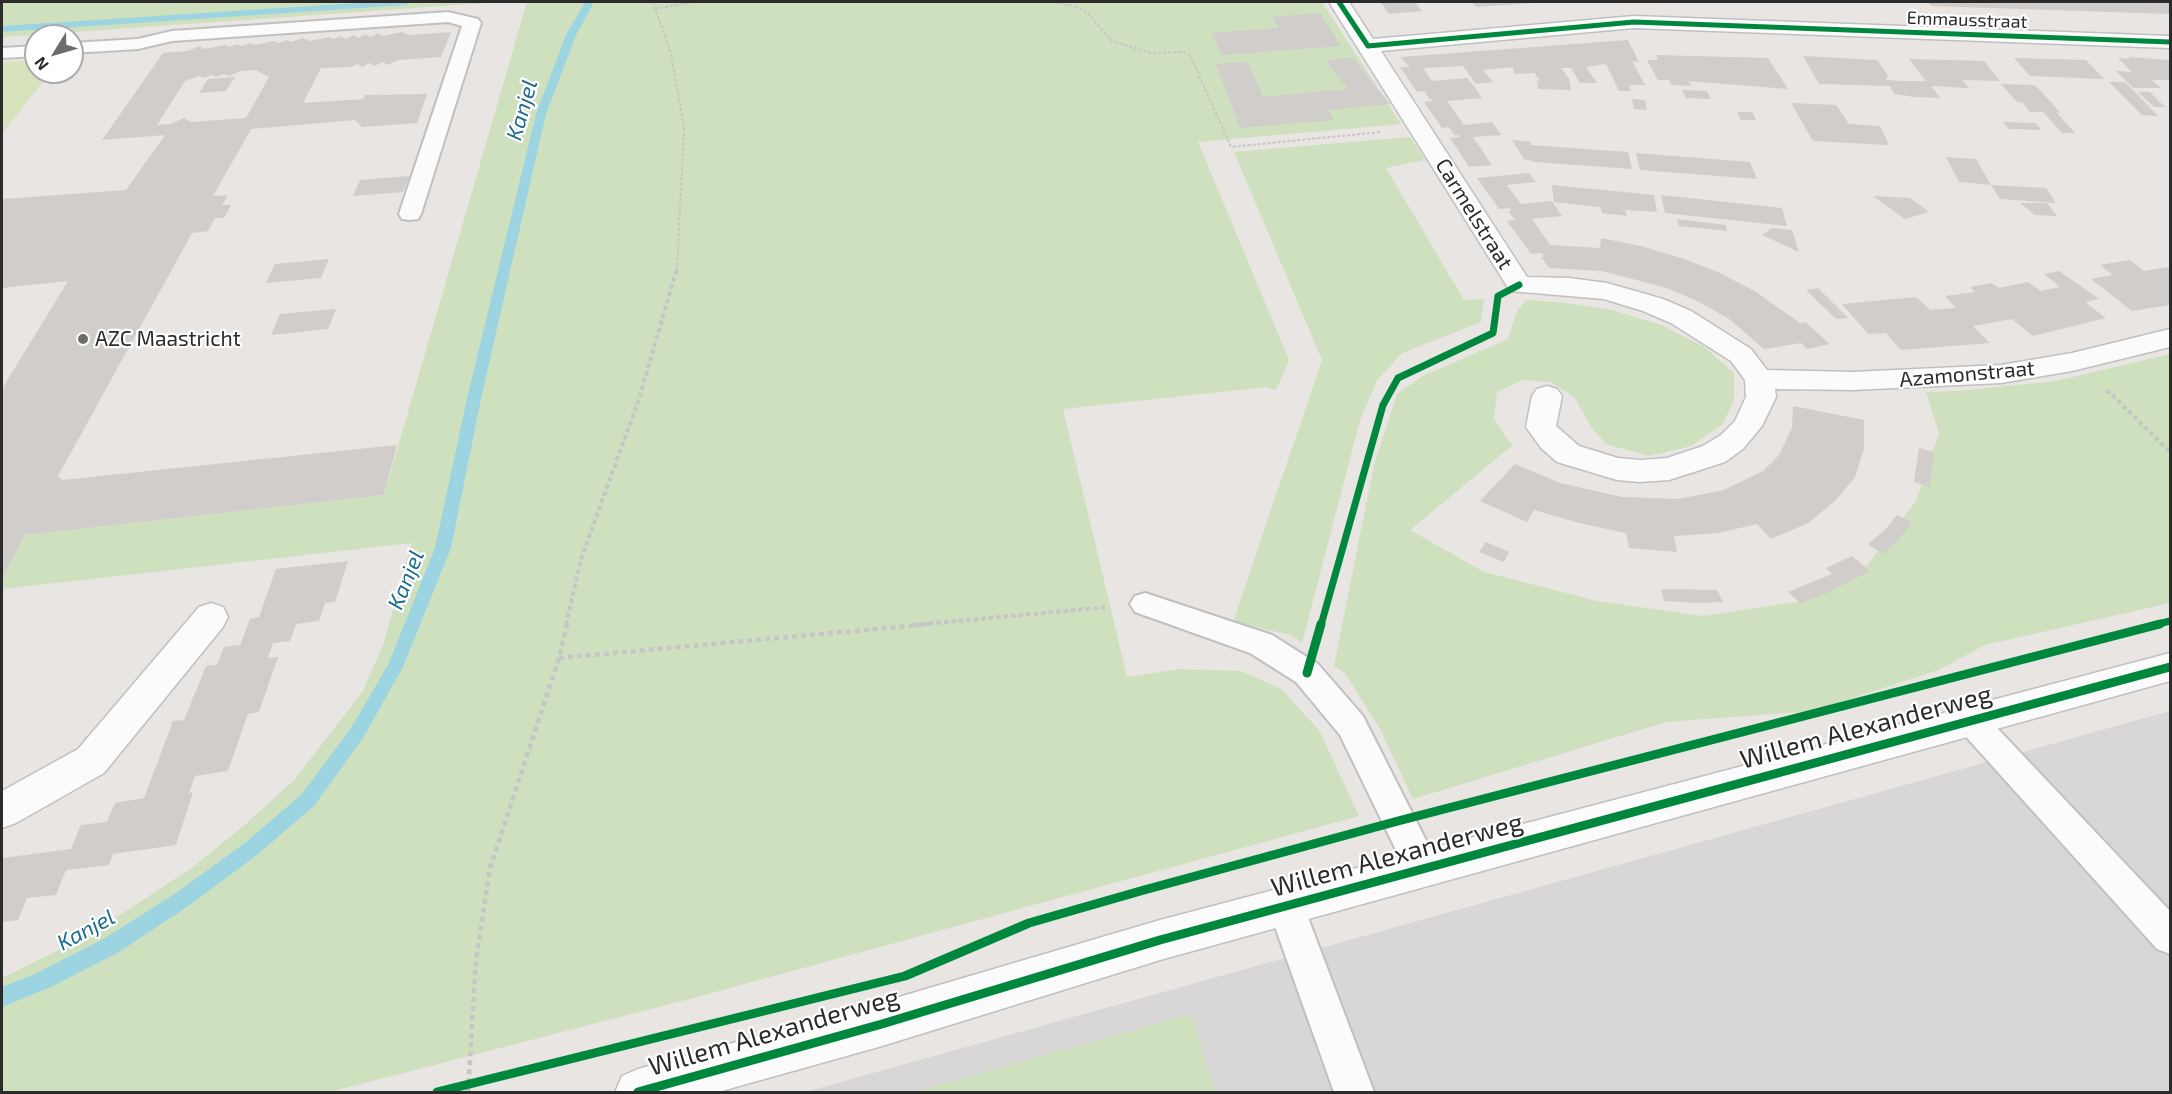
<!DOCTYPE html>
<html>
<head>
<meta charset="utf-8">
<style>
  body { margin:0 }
  #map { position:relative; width:2172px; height:1094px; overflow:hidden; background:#e8e5e2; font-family:"Exo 2",sans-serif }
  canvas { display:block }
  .frame { position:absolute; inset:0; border:3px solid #2b2b2b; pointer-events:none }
  .north { position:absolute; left:24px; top:24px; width:60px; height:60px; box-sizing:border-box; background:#fff; border:2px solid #aaa; border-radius:50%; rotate:233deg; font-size:16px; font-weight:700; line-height:24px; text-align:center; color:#2b2b2b }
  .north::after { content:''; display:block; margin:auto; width:21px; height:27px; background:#6d6c6b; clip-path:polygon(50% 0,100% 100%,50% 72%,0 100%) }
</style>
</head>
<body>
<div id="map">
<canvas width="2172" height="1094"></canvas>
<div class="frame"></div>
<div class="north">N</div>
</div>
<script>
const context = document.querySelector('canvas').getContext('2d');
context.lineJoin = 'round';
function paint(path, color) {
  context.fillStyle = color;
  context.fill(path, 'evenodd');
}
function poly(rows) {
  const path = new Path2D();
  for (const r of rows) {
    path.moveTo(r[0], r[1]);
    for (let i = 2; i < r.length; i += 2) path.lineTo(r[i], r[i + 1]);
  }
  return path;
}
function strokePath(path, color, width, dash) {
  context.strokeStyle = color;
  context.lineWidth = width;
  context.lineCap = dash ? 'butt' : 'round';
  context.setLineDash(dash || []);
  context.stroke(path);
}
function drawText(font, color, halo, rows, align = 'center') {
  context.font = font + ' "Exo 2",sans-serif';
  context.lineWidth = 4.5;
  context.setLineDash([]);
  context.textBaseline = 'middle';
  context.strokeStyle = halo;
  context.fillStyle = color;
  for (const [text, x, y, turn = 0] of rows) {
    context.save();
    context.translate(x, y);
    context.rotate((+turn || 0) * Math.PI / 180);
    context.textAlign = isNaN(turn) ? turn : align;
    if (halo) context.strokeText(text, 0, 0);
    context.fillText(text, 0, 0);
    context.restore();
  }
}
paint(poly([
  [2170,711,2170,1092,805,1092]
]), '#d9d6d8');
paint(poly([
  [2,2,500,2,2,37],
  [527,2,1322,2,1401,124,1198,142,1289,360,1276,390,1266,387,1063,409,1127,677,1180,669,1241,671,1281,689,1319,730,1359,816,697,997,330,1092,2,1092,2,978,91,934,193,867,247,823,295,779,363,691,383,645,412,543,2,589,2,578,25,535,384,495],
  [1410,137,1425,160,1386,168,1464,300,1484,299,1481,322,1402,353,1378,379,1360,420,1302,643,1291,635,1233,622,1322,360,1234,152],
  [1526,300,1566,303,1612,310,1664,326,1704,347,1734,373,1734,399,1723,424,1691,446,1649,456,1606,444,1591,427,1575,398,1551,382,1523,380,1497,392,1494,419,1509,442,1514,444,1410,530,1484,572,1597,601,1703,616,1796,602,1867,566,1916,501,1939,433,1926,392,1958,391,2056,381,2170,354,2170,603,1985,645,1938,670,1813,711,1666,722,1413,799,1380,729,1345,673,1334,666,1374,465,1397,394,1423,376,1508,339,1517,311],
  [1191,1014,1215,1092,913,1092]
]), '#cee0be');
paint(poly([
  [36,60,36,72,51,72,4,131,2,131,2,62]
]), '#d6e3bd');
paint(poly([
  [373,2,411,2,406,5,2,32,2,26,373,2],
  [585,2,594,2,576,35,546,114,482,394,451,548,403,667,363,738,314,806,257,855,187,907,119,952,51,987,2,1007,2,987,37,973,105,938,173,895,245,843,302,794,351,728,388,665,435,548,468,394,536,114,566,35,585,2]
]), '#9dd4e2');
paint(poly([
  [1380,2,1415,2,1422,11,1389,14],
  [1472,2,1534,2,1534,3,1476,7],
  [1927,2,2170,2,2170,14,1931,6],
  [1320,13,1341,46,1222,55,1211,33,1279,28,1272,17],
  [402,32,409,35,451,32,441,57,398,60,387,65,382,62,375,66,370,63,362,67,358,64,350,67,321,68,303,103,364,99,365,95,427,94,417,123,362,127,355,120,251,129,213,196,228,195,222,205,231,205,224,218,215,218,208,231,192,233,58,476,62,480,397,445,384,495,25,535,2,578,2,389,68,281,2,288,2,199,126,190,165,135,102,140,163,53,188,51,200,46,204,49,225,45,229,47,237,44,242,46,250,43,254,45,274,41,279,43,286,40,291,42,303,38,310,41,329,37,334,39,341,36,346,39,354,35,358,38,366,34,370,37,378,33,383,36],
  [256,70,269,77,246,118,191,122,184,118,171,124,157,125,185,81,199,76,203,78,212,75,216,77,224,74,229,76,241,71],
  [1628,40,1639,62,1632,61,1645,85,1629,85,1631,91,1619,91,1606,64,1586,67,1597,83,1580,83,1571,68,1561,68,1569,79,1571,90,1538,89,1537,80,1541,81,1534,73,1514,74,1513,67,1483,70,1493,82,1476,84,1463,66,1423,68,1432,81,1467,78,1474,86,1482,98,1447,101,1464,125,1492,122,1501,135,1473,137,1492,165,1469,167,1450,138,1460,137,1458,135,1454,135,1449,127,1442,128,1424,102,1434,101,1429,98,1424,91,1417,92,1400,67,1410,67,1400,57],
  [1656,55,1768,58,1788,89,1688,81,1692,86,1672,85,1669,80,1658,80,1647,60,1658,60],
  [1803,56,1877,60,1889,77,1886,77,1887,80,1903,81,1926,81,1909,59,1984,61,2000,81,1962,80,1969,88,1931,86,1940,98,1914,97,1894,94,1890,86,1819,84],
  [1352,57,1390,104,1329,110,1334,120,1240,128,1216,64,1248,62,1263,97,1348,89,1326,61],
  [2128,57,2170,60,2170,80,2152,80,2161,88,2133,88,2116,71,2132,72,2118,58,2130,59],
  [2014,58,2086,60,2104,79,2030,76],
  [235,77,226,91,199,93,208,79],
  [2109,82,2125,82,2158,116,2142,115],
  [2001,84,2035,85,2061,113,2056,112,2075,133,2062,133,2043,112,2030,112,2022,102,2017,102],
  [1682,90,1707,91,1711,99,1686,98],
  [2138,92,2150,92,2165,107,2154,107],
  [1632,99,1645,100,1647,110,1634,109],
  [1791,103,1836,105,1849,124,1880,126,1889,145,1813,141],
  [1737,112,1752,112,1756,120,1741,120],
  [2003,122,2036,123,2041,130,2009,129],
  [1512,140,1531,142,1531,145,1628,152,1632,169,1535,162,1524,159],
  [1636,153,1750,162,1757,179,1640,170],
  [1946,157,1976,159,1991,185,1959,182],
  [1529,173,1536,182,1507,185,1521,204,1552,201,1562,216,1532,219,1550,245,1600,248,1601,238,1641,246,1684,259,1720,273,1756,292,1800,323,1805,322,1830,344,1807,349,1801,343,1764,349,1729,319,1699,302,1667,288,1602,271,1549,268,1541,257,1544,257,1542,253,1531,254,1507,221,1515,220,1508,211,1512,211,1510,208,1499,209,1477,178],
  [410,176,403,192,353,196,360,180],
  [1552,185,1654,195,1657,212,1625,210,1627,216,1602,213,1600,207,1554,202],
  [1991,185,2046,188,2056,203,2000,199],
  [1661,195,1782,208,1787,226,1665,213],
  [1873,196,1910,198,1929,212,1905,219],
  [2020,203,2047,203,2057,216,2035,215],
  [1677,219,1726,225,1727,231,1679,226],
  [1772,228,1792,230,1799,252,1762,235],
  [329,259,321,278,266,283,275,264],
  [2130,260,2144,271,2167,267,2170,270,2170,305,2132,311,2091,279,2113,275,2100,265],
  [2059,271,2099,299,2085,302,2106,318,2033,336,2012,319,1973,326,1990,343,1901,350,1886,333,1868,334,1842,304,1916,297,1930,310,1956,308,1945,296,1975,292,1970,287,1991,283,1999,288,2028,282,2041,291,2060,287,2044,274],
  [1818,288,1848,318,1836,319,1806,290],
  [336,309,328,329,271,335,280,314],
  [1793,406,1864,420,1864,449,1855,477,1835,501,1808,523,1771,539,1757,524,1718,533,1674,536,1677,552,1629,548,1626,533,1579,523,1534,510,1527,522,1480,501,1515,464,1560,483,1622,497,1678,499,1724,490,1763,471,1779,455,1792,428],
  [1919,448,1934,452,1930,487,1914,482],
  [1897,515,1911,522,1900,538,1883,554,1868,544,1885,530],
  [1486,542,1509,552,1504,562,1479,552],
  [1852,556,1870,571,1825,594,1800,603,1788,592,1832,574,1826,568],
  [348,561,335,602,325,603,319,621,296,624,290,641,273,643,268,658,278,657,259,712,248,714,228,771,195,776,189,793,193,792,176,845,113,854,109,865,66,870,56,895,27,898,18,920,2,922,2,858,71,849,81,825,107,822,115,803,144,798,173,721,184,720,206,666,217,665,224,647,240,645,250,619,259,617,276,569],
  [1661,589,1717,590,1723,602,1698,603,1664,601]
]), '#d0cdcb');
const lane = poly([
  [448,12,478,19,481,23,421,214,418,219,410,220,402,219,399,214,462,26,448,22,172,41,138,49,72,53,72,43,138,39,172,31,448,12],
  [36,46,36,56,2,58,2,48,36,46],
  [1145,593,1272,635,1318,664,1363,716,1441,870,1435,881,1423,886,1411,881,1340,735,1296,682,1250,653,1135,612,1130,604,1135,596,1145,593],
  [1971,708,1982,712,2170,911,2170,954,2157,949,1960,730,1955,721,1960,712,1971,708],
  [1286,890,1299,895,1304,907,1374,1092,1334,1092,1268,907,1273,895,1286,890]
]);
const street = poly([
  [1329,2,1349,2,1373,39,1634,16,2170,36,2170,48,1634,28,1381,51,1527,277,1569,278,1607,283,1663,299,1691,311,1751,349,1767,370,1853,372,2001,365,2072,353,2170,329,2170,347,2072,371,2001,383,1853,390,1775,389,1776,397,1762,426,1743,449,1725,462,1669,480,1640,482,1617,480,1557,462,1541,448,1526,427,1532,396,1537,389,1547,386,1557,389,1562,396,1556,426,1579,446,1618,458,1640,460,1667,458,1703,446,1721,435,1735,421,1746,397,1745,380,1731,361,1671,323,1643,311,1604,299,1510,291,1329,2],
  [211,603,223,607,228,617,223,627,104,773,16,823,2,828,2,791,78,749,199,607,211,603]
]);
const secondary = poly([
  [2170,653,2170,681,1160,960,882,1046,718,1092,615,1092,622,1076,638,1069,882,1002,1160,920,2170,653]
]);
strokePath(lane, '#c1c0c0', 4);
strokePath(street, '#c1c0c0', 3);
strokePath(secondary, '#c1c0c0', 3);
strokePath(poly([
  [653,2,671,54,684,127,677,270],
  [1055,2,1077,7,1088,13,1112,41,1150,53,1184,52,1190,55,1231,147,1381,132],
  [655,9,694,2]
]), '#c6c6c6', 2, [3, 2]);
strokePath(poly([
  [2107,390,2170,452],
  [566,625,581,559,639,399,677,268],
  [914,625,1108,607]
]), '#c6c6c6', 4, [4.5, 3]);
strokePath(poly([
  [559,658,930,624],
  [468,1092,476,960,490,868,559,658,567,624]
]), '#c6c6c6', 4.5, [5, 4]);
paint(lane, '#fcfbfb');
paint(street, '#fcfbfb');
paint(secondary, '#fcfbfb');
strokePath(poly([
  [1339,2,1368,46,1634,22,2170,42]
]), '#00873e', 5);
strokePath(poly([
  [1321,625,1383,405,1398,378,1493,333,1498,296,1519,285],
  [2154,625,2170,621]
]), '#00873e', 7);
strokePath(poly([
  [1307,673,1321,624],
  [437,1092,905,976,1029,923,1144,890,1398,821,2160,624],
  [638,1092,882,1024,1160,940,2170,667]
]), '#00873e', 9);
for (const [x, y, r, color] of [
  [83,339,6,"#6d6c6b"]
]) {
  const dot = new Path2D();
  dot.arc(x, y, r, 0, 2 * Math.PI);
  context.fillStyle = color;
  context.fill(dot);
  strokePath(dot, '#fff', 2);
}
drawText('18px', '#2b2b2b', '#fff', [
  ["Emmausstraat",1967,20,2]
]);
drawText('21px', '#2b2b2b', '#fff', [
  ["Carmelstraat",1474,214,58],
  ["Azamonstraat",1967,374,-5]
]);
drawText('21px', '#2b2b2b', '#fff', [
  ["AZC Maastricht",95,339]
], 'left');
drawText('italic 22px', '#1c6c8e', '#fff', [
  ["Kanjel",522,110,-74],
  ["Kanjel",406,580,-68],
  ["Kanjel",86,930,-28]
]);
drawText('26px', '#2b2b2b', '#fff', [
  ["Willem Alexanderweg",1866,727,-15],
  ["Willem Alexanderweg",1397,855,-15],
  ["Willem Alexanderweg",774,1032,-16]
]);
</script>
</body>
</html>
